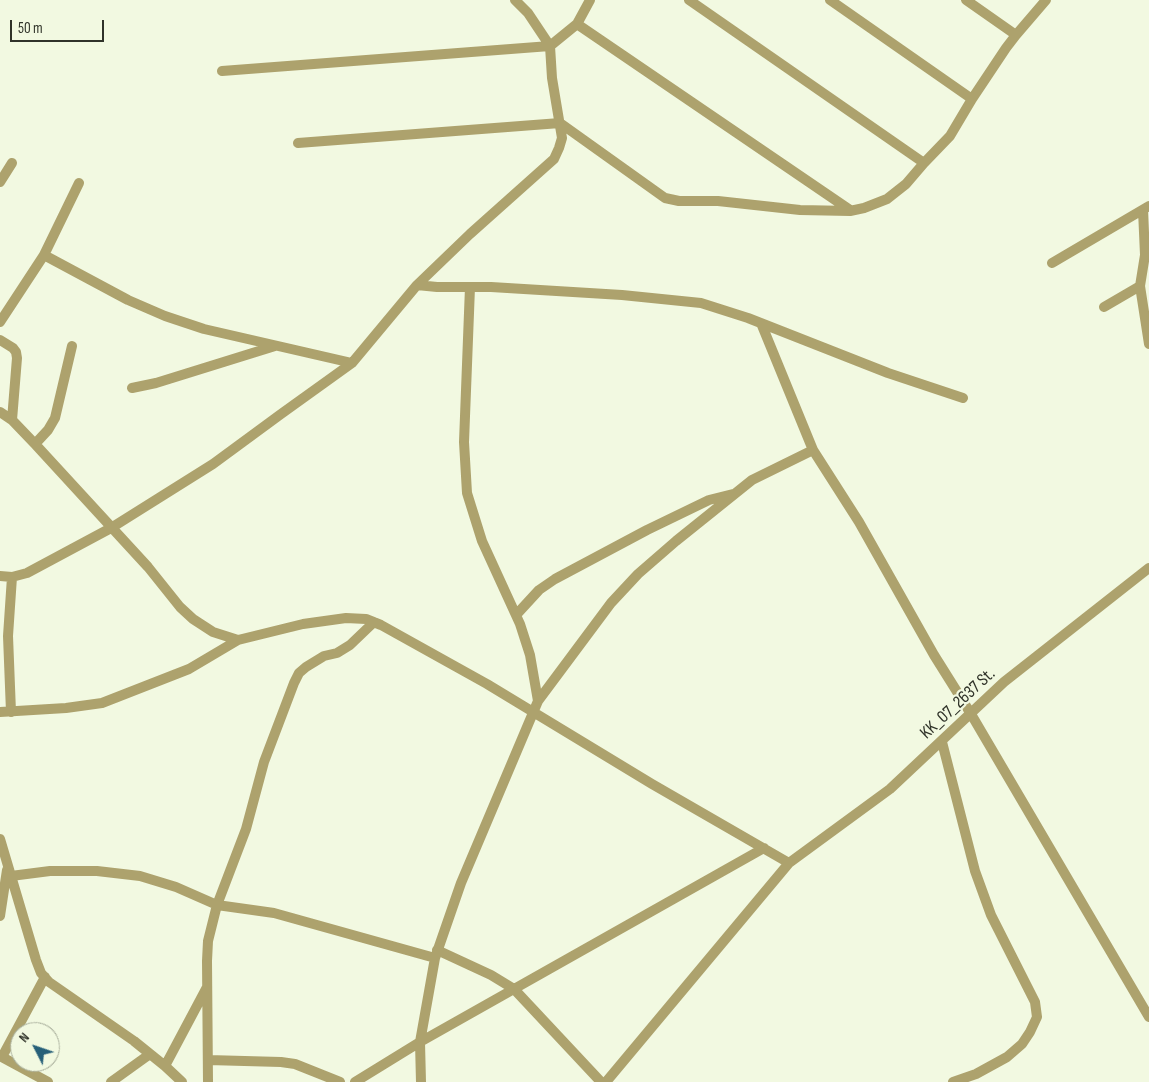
<!DOCTYPE html>
<html>
<head>
<meta charset="utf-8">
<style>
  body { margin:0 }
  #map { position:relative; width:1149px; height:1082px; overflow:hidden; background:#f2f9e1; font-family:"Sofia Sans Condensed",sans-serif }
  canvas { display:block }
  .north { position:absolute; left:10px; top:1022px; width:50px; height:50px; box-sizing:border-box; background:#f2f9e1; border:1px solid #a4aa97; border-radius:50%; rotate:311deg; font-size:14px; font-weight:700; line-height:20px; text-align:center; color:#303329 }
  .north::after { content:''; display:block; margin:auto; width:18px; height:22px; background:#276079; clip-path:polygon(50% 0,100% 100%,50% 72%,0 100%) }
  .scale { position:absolute; left:10px; top:20px; width:94px; height:22px; box-sizing:border-box; border:2px solid #303329; border-top:0; padding-left:6px; font-size:15px; line-height:18px; white-space:nowrap; color:#303329; -webkit-text-stroke:4px #f2f9e1; paint-order:stroke }
</style>
</head>
<body>
<div id="map">
<canvas width="1149" height="1082"></canvas>
<div class="north">N</div>
<div class="scale">50 m</div>
</div>
<script>
const context = document.querySelector('canvas').getContext('2d');
context.lineJoin = 'round';
function poly(rows) {
  const path = new Path2D();
  for (const r of rows) {
    path.moveTo(r[0], r[1]);
    for (let i = 2; i < r.length; i += 2) path.lineTo(r[i], r[i + 1]);
  }
  return path;
}
function strokePath(path, color, width, dash) {
  context.strokeStyle = color;
  context.lineWidth = width;
  context.lineCap = dash ? 'butt' : 'round';
  context.setLineDash(dash || []);
  context.stroke(path);
}
function drawText(font, color, halo, rows, align = 'center') {
  context.font = font + ' "Sofia Sans Condensed",sans-serif';
  context.lineWidth = 4.5;
  context.setLineDash([]);
  context.textBaseline = 'middle';
  context.strokeStyle = halo;
  context.fillStyle = color;
  for (const [text, x, y, turn = 0] of rows) {
    context.save();
    context.translate(x, y);
    context.rotate((+turn || 0) * Math.PI / 180);
    context.textAlign = isNaN(turn) ? turn : align;
    if (halo) context.strokeText(text, 0, 0);
    context.fillText(text, 0, 0);
    context.restore();
  }
}
strokePath(poly([
  [689,0,924,163,950,136,972,99,830,0],
  [966,0,1016,35,1006,48,972,99],
  [577,24,850,210],
  [1016,35,1046,0],
  [222,71,550,46,577,24,590,0],
  [298,143,560,123,665,198,679,201,718,201,800,210,850,211,864,208,887,199,906,184,924,163],
  [0,182,12,163],
  [1143,210,1145,255,1140,286,1149,344],
  [44,255,128,300,165,316,204,329,352,363],
  [1052,263,1149,206],
  [417,285,470,234,554,159,559,148,562,138,552,78,550,46,528,13,515,0],
  [470,287,464,442,467,493,482,541,520,624,530,655,538,701],
  [1104,307,1140,286],
  [0,322,44,255,79,183],
  [761,323,813,450,859,522,934,655,971,714,1149,1017],
  [0,340,13,348,16,352,17,358,12,420],
  [132,388,156,383,275,346],
  [0,412,12,420,35,444,148,567,180,607,193,619,213,632,238,640],
  [35,444,48,430,55,418,72,346],
  [0,576,12,577,27,573,111,528,213,464,281,414,352,363,417,285,437,287,491,287,622,295,701,303,748,318,888,373,963,398],
  [516,615,539,590,555,579,647,530,709,500,733,494],
  [0,712,66,708,102,703,189,669,238,640,303,624,346,618,366,619,381,625,487,684,652,784,789,863],
  [11,712,8,636,12,577],
  [942,742,975,871,991,915,1035,1002,1037,1017,1030,1032,1022,1044,1007,1057,976,1074,953,1082],
  [0,839,36,960,41,973,49,982,134,1041,165,1066,182,1082],
  [11,876,50,871,97,871,140,876,176,887,217,905,274,913,435,958],
  [0,916,7,870],
  [437,950,491,975,514,989,601,1082],
  [0,1056,48,1082],
  [2,1057,45,977],
  [208,1060,281,1062,295,1064,340,1082],
  [165,1066,207,987],
  [111,1082,150,1054],
  [208,1082,207,961,208,941,217,905,246,829,264,762,294,683,299,673,306,667,324,656,337,653,350,645,374,622],
  [355,1082,420,1042,764,848],
  [421,1082,420,1042,435,958,461,883,538,701,611,603,638,574,676,541,752,480,813,450],
  [606,1082,789,863,890,789,1004,682,1149,568]
]), '#ada26d', 10);
drawText('18px', '#303329', '#f2f9e1', [
  ["KK_07_2637 St.",958,704,-43]
]);
</script>
</body>
</html>
